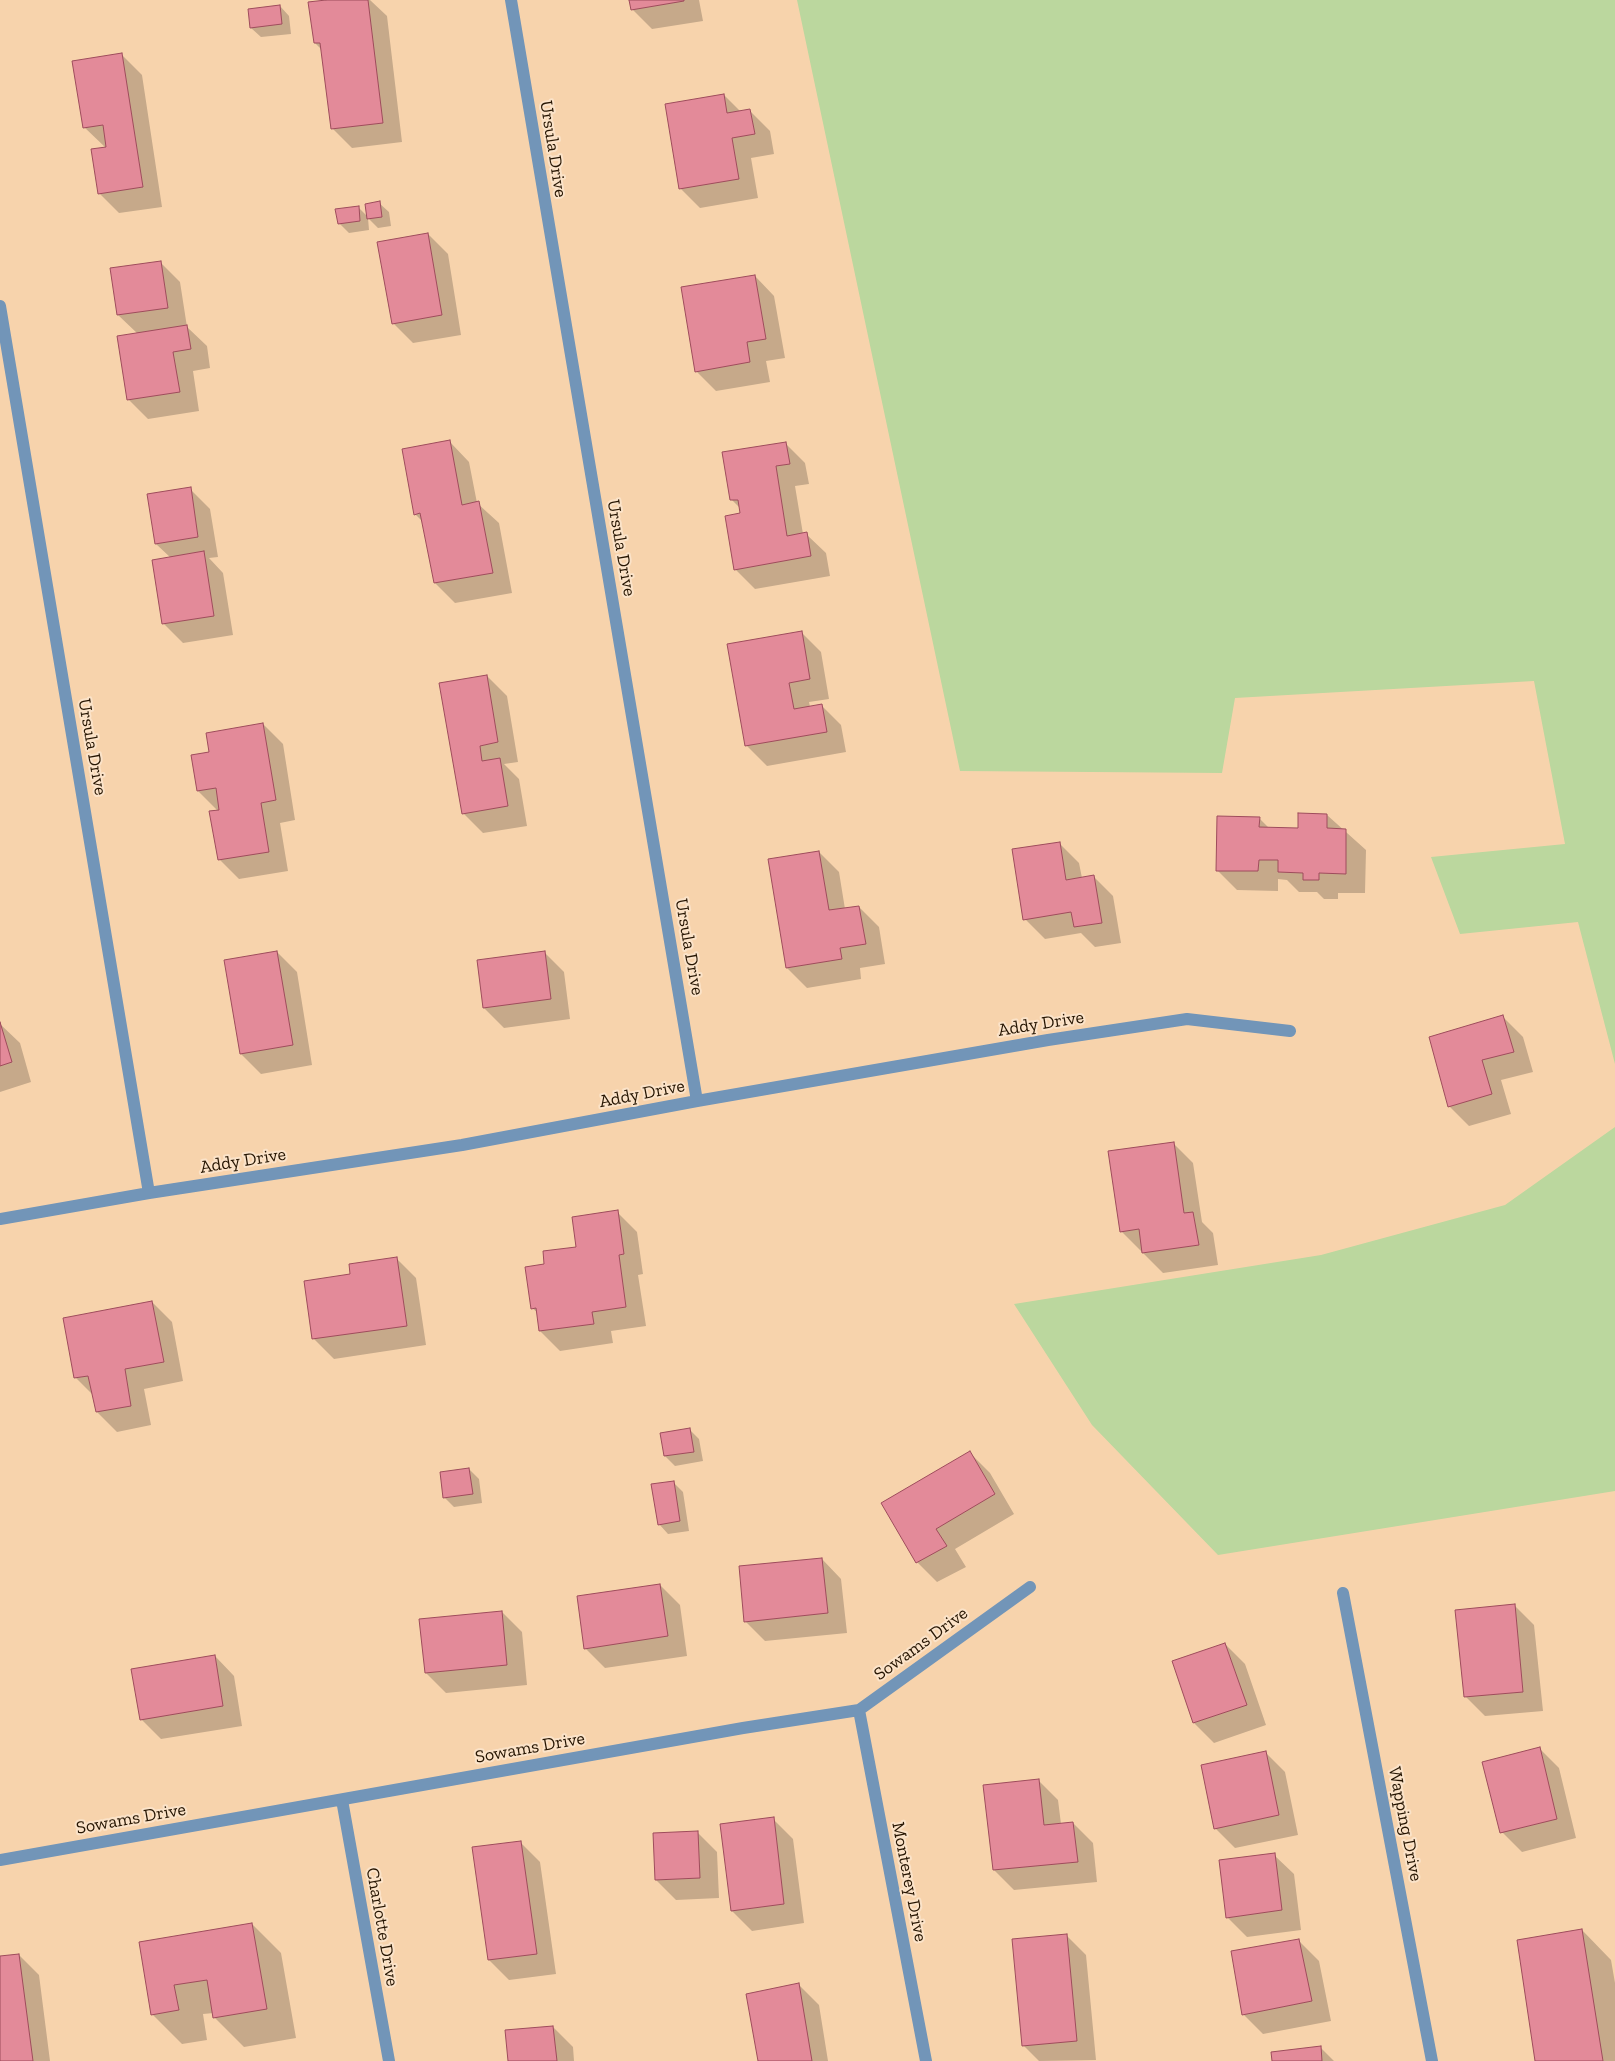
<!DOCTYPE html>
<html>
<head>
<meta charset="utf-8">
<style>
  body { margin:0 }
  canvas { display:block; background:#f7d3ac }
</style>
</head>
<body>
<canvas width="1615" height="2061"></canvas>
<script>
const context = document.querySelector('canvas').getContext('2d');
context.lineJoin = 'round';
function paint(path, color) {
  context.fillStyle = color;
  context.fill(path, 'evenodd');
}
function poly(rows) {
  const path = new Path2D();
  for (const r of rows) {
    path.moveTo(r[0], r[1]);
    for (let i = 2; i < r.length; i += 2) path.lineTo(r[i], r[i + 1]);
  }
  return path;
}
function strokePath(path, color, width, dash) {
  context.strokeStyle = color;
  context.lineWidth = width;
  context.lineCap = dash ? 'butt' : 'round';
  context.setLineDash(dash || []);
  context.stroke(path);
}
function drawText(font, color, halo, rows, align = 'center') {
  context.font = font + ' "Zilla Slab",serif';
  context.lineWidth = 4;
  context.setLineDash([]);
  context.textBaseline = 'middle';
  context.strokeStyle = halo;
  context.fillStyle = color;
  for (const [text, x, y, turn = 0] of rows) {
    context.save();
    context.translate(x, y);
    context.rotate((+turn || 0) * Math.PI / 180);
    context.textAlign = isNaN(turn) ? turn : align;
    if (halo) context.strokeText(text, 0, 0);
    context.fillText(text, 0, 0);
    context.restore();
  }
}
paint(poly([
  [797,0,1615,0,1615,1064,1578,922,1460,934,1431,857,1565,844,1534,681,1235,698,1222,773,960,771],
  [1615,1127,1615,1491,1218,1555,1092,1425,1014,1304,1321,1255,1505,1205]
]), '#bbd79e');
paint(poly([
  [336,0,370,0,387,16,402,142,352,148,332,128,322,50,315,43],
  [631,0,699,0,703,21,652,29,632,9],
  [280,6,289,16,291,34,261,37,251,28],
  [122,55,142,75,162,207,119,213,99,193,106,148,84,127],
  [724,95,741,112,750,111,770,131,774,154,751,158,758,198,700,208,680,188],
  [379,203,389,212,391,226,378,228,368,218,369,230,349,233,339,223,358,207,368,217],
  [428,234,448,254,461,335,413,343,393,323],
  [160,262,180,282,187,327,207,346,210,368,193,371,199,411,148,419,128,399,138,334,118,315,111,269],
  [755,276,774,296,785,358,766,361,770,382,716,391,696,371],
  [450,442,469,462,477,503,499,523,512,593,455,603,435,583,423,522,415,514],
  [785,443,805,463,809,484,795,486,803,534,806,534,826,553,830,576,755,589,735,569,742,514,741,509,732,500],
  [190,489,210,509,218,557,209,558,223,573,233,635,183,643,163,623,171,558,156,544],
  [801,632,821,652,829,699,809,702,810,707,821,705,841,725,846,752,767,766,747,746,729,645],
  [487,676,507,696,518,762,504,764,519,779,527,826,483,833,463,813],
  [263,724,283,744,295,820,280,823,288,871,239,879,219,859,218,811,198,791,211,753],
  [1327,815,1366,850,1365,893,1338,893,1338,899,1324,899,1317,892,1299,892,1287,880,1278,879,1278,891,1237,890,1217,870,1259,818,1270,829,1299,829],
  [1059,843,1079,863,1082,878,1093,876,1113,896,1121,943,1095,947,1081,933,1045,939,1025,919],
  [819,852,839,872,845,909,859,907,879,927,885,964,860,968,861,979,807,988,787,968],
  [277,952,297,972,312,1065,261,1074,241,1054],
  [544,952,564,972,570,1019,504,1028,484,1008],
  [1503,1017,1523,1037,1533,1072,1501,1080,1511,1114,1469,1126,1449,1106],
  [0,1024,20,1043,31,1082,0,1092],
  [1173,1143,1193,1163,1202,1222,1213,1233,1218,1265,1163,1273,1121,1231],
  [617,1212,637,1232,643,1274,638,1275,646,1326,611,1331,613,1343,560,1351,540,1331,538,1313,532,1308,577,1248],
  [396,1258,416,1278,426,1345,334,1359,314,1339,305,1282,352,1275],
  [152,1302,172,1322,183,1381,144,1389,151,1425,117,1432,97,1412,94,1396,75,1377],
  [689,1429,699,1439,703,1461,675,1466,665,1456,661,1434],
  [970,1453,990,1473,1014,1514,955,1549,966,1567,937,1582,917,1562,883,1503],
  [469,1469,479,1479,482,1503,454,1507,444,1497],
  [673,1482,683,1492,689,1531,668,1534,659,1524],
  [822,1559,841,1579,847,1633,765,1641,745,1621],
  [660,1585,680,1605,687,1656,605,1668,585,1648],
  [1514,1605,1534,1625,1543,1711,1485,1716,1465,1696],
  [502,1612,522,1632,527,1685,446,1693,426,1673],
  [1225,1644,1245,1664,1266,1725,1214,1743,1194,1723,1173,1662],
  [215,1656,234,1676,242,1726,161,1739,141,1719],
  [1539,1748,1559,1768,1576,1838,1522,1852,1502,1832],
  [1265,1752,1285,1772,1298,1835,1235,1848,1215,1828],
  [1038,1780,1058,1800,1061,1824,1073,1823,1093,1843,1097,1882,1014,1890,994,1870],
  [773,1819,793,1839,804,1923,752,1931,732,1911],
  [697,1832,717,1852,719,1898,676,1900,656,1880],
  [520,1842,540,1862,556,1974,509,1980,489,1960],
  [1274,1855,1294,1874,1301,1930,1247,1937,1227,1917],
  [252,1924,281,1953,296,2038,244,2047,214,2017,214,2013,203,2014,207,2040,182,2044,152,2014,140,1943],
  [1582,1930,1611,1960,1615,1983,1615,2061,1536,2061],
  [1066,1935,1086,1955,1096,2060,1039,2061,1023,2045],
  [1299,1941,1319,1961,1331,2021,1263,2034,1243,2014],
  [19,1955,39,1975,50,2061,0,2061,0,1958],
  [799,1985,819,2005,828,2061,760,2061],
  [553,2027,573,2047,574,2061,509,2061],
  [1320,2047,1334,2061,1273,2061]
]), '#0003');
const building = poly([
  [326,0,368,0,383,123,331,129,320,43,314,43,308,2,326,0],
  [629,0,684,0,684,1,631,10,629,0],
  [280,5,282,24,250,28,248,9,280,5],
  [122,53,143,187,98,194,91,149,106,147,103,125,83,128,72,61,122,53],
  [724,94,727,113,750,109,755,134,732,138,739,179,679,189,665,104,724,94],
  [380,201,382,217,367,219,365,204,380,201],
  [359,206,360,221,338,224,335,209,359,206],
  [428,233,442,315,392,324,377,242,428,233],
  [161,261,168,308,117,315,110,268,161,261],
  [755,275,766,339,747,342,750,362,695,372,681,287,755,275],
  [187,325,191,349,173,352,180,392,127,400,117,336,187,325],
  [450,440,462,505,479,501,493,573,434,583,420,513,414,515,402,449,450,440],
  [786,442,790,464,776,466,787,536,807,532,811,556,734,570,725,516,740,513,738,500,730,500,722,452,786,442],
  [191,487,198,537,155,544,147,494,191,487],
  [204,551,214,616,162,624,152,560,204,551],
  [802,631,810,679,789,683,794,709,822,704,827,732,745,746,727,644,802,631],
  [487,675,498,742,480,746,482,761,500,758,508,806,462,814,439,683,487,675],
  [263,723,276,800,261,803,269,852,218,860,209,811,219,810,216,788,197,791,191,755,209,752,206,733,263,723],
  [1298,813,1327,814,1327,828,1346,829,1346,874,1319,873,1319,880,1303,880,1303,873,1278,872,1278,860,1259,860,1258,871,1216,871,1217,816,1260,817,1259,827,1298,828,1298,813],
  [1060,842,1066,880,1094,875,1102,923,1074,927,1071,912,1023,920,1012,849,1060,842],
  [819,851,829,910,859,906,866,944,840,948,842,959,786,968,768,859,819,851],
  [277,951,293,1045,240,1054,224,960,277,951],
  [545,951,551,999,483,1008,477,960,545,951],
  [1503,1015,1514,1052,1482,1060,1492,1094,1448,1107,1429,1037,1503,1015],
  [0,1022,12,1062,0,1066,0,1022],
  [1174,1142,1184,1213,1193,1212,1199,1245,1142,1253,1139,1229,1120,1232,1108,1151,1174,1142],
  [618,1210,624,1254,619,1255,626,1307,592,1312,594,1324,539,1331,536,1308,531,1309,525,1267,544,1264,543,1251,576,1247,572,1217,618,1210],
  [397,1257,407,1326,312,1339,304,1281,350,1274,349,1264,397,1257],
  [152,1301,164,1362,125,1369,131,1406,96,1412,88,1376,74,1378,63,1318,152,1301],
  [690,1428,694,1452,664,1456,660,1433,690,1428],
  [970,1451,995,1494,936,1529,947,1546,916,1563,881,1503,970,1451],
  [469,1468,473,1494,443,1498,440,1472,469,1468],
  [674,1481,680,1521,658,1525,651,1484,674,1481],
  [822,1558,828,1613,744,1622,739,1566,822,1558],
  [660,1584,668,1636,584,1649,577,1596,660,1584],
  [1515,1604,1523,1692,1464,1697,1455,1610,1515,1604],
  [502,1611,507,1665,425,1673,419,1619,502,1611],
  [1225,1643,1247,1705,1193,1723,1172,1661,1225,1643],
  [215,1655,223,1706,140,1720,131,1669,215,1655],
  [1540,1747,1557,1819,1500,1833,1482,1762,1540,1747],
  [1266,1751,1279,1815,1214,1829,1201,1765,1266,1751],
  [1039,1779,1044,1825,1073,1822,1078,1862,993,1870,983,1785,1039,1779],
  [774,1817,784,1904,731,1911,720,1824,774,1817],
  [698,1831,700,1878,655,1880,653,1833,698,1831],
  [521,1841,537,1954,488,1960,472,1847,521,1841],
  [1275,1853,1282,1910,1226,1918,1219,1860,1275,1853],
  [252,1923,267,2009,213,2018,207,1980,174,1985,179,2010,151,2015,139,1942,252,1923],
  [1582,1929,1603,2061,1535,2061,1517,1940,1582,1929],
  [1067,1934,1077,2041,1022,2046,1012,1939,1067,1934],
  [1299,1939,1312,2001,1242,2015,1231,1951,1299,1939],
  [19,1954,33,2061,0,2061,0,1956,19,1954],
  [799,1983,812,2061,758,2061,746,1994,799,1983],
  [553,2026,557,2061,508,2061,505,2030,553,2026],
  [1321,2046,1322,2061,1272,2061,1271,2052,1321,2046]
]);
paint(building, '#e38a99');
strokePath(building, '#9e4c5c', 1);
strokePath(poly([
  [511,0,697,1101],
  [0,306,149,1193],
  [0,1219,149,1193,462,1145,697,1101,1048,1040,1187,1019,1290,1031],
  [1343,1593,1432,2061],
  [859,1710,926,2061],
  [342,1800,389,2061],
  [0,1860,743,1728,859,1710,1030,1587]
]), '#7295b8', 12);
drawText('18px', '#251401', '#fbe3c9', [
  ["Ursula Drive",553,149,81],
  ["Ursula Drive",621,548,80],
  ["Ursula Drive",92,747,80],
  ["Ursula Drive",689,947,80],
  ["Addy Drive",1041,1024,-9],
  ["Addy Drive",642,1094,-11],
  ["Addy Drive",243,1161,-9],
  ["Sowams Drive",921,1644,-36],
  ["Sowams Drive",530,1748,-10],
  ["Sowams Drive",131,1819,-10],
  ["Wapping Drive",1405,1824,79],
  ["Monterey Drive",909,1882,79],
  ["Charlotte Drive",382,1927,80]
]);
</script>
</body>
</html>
